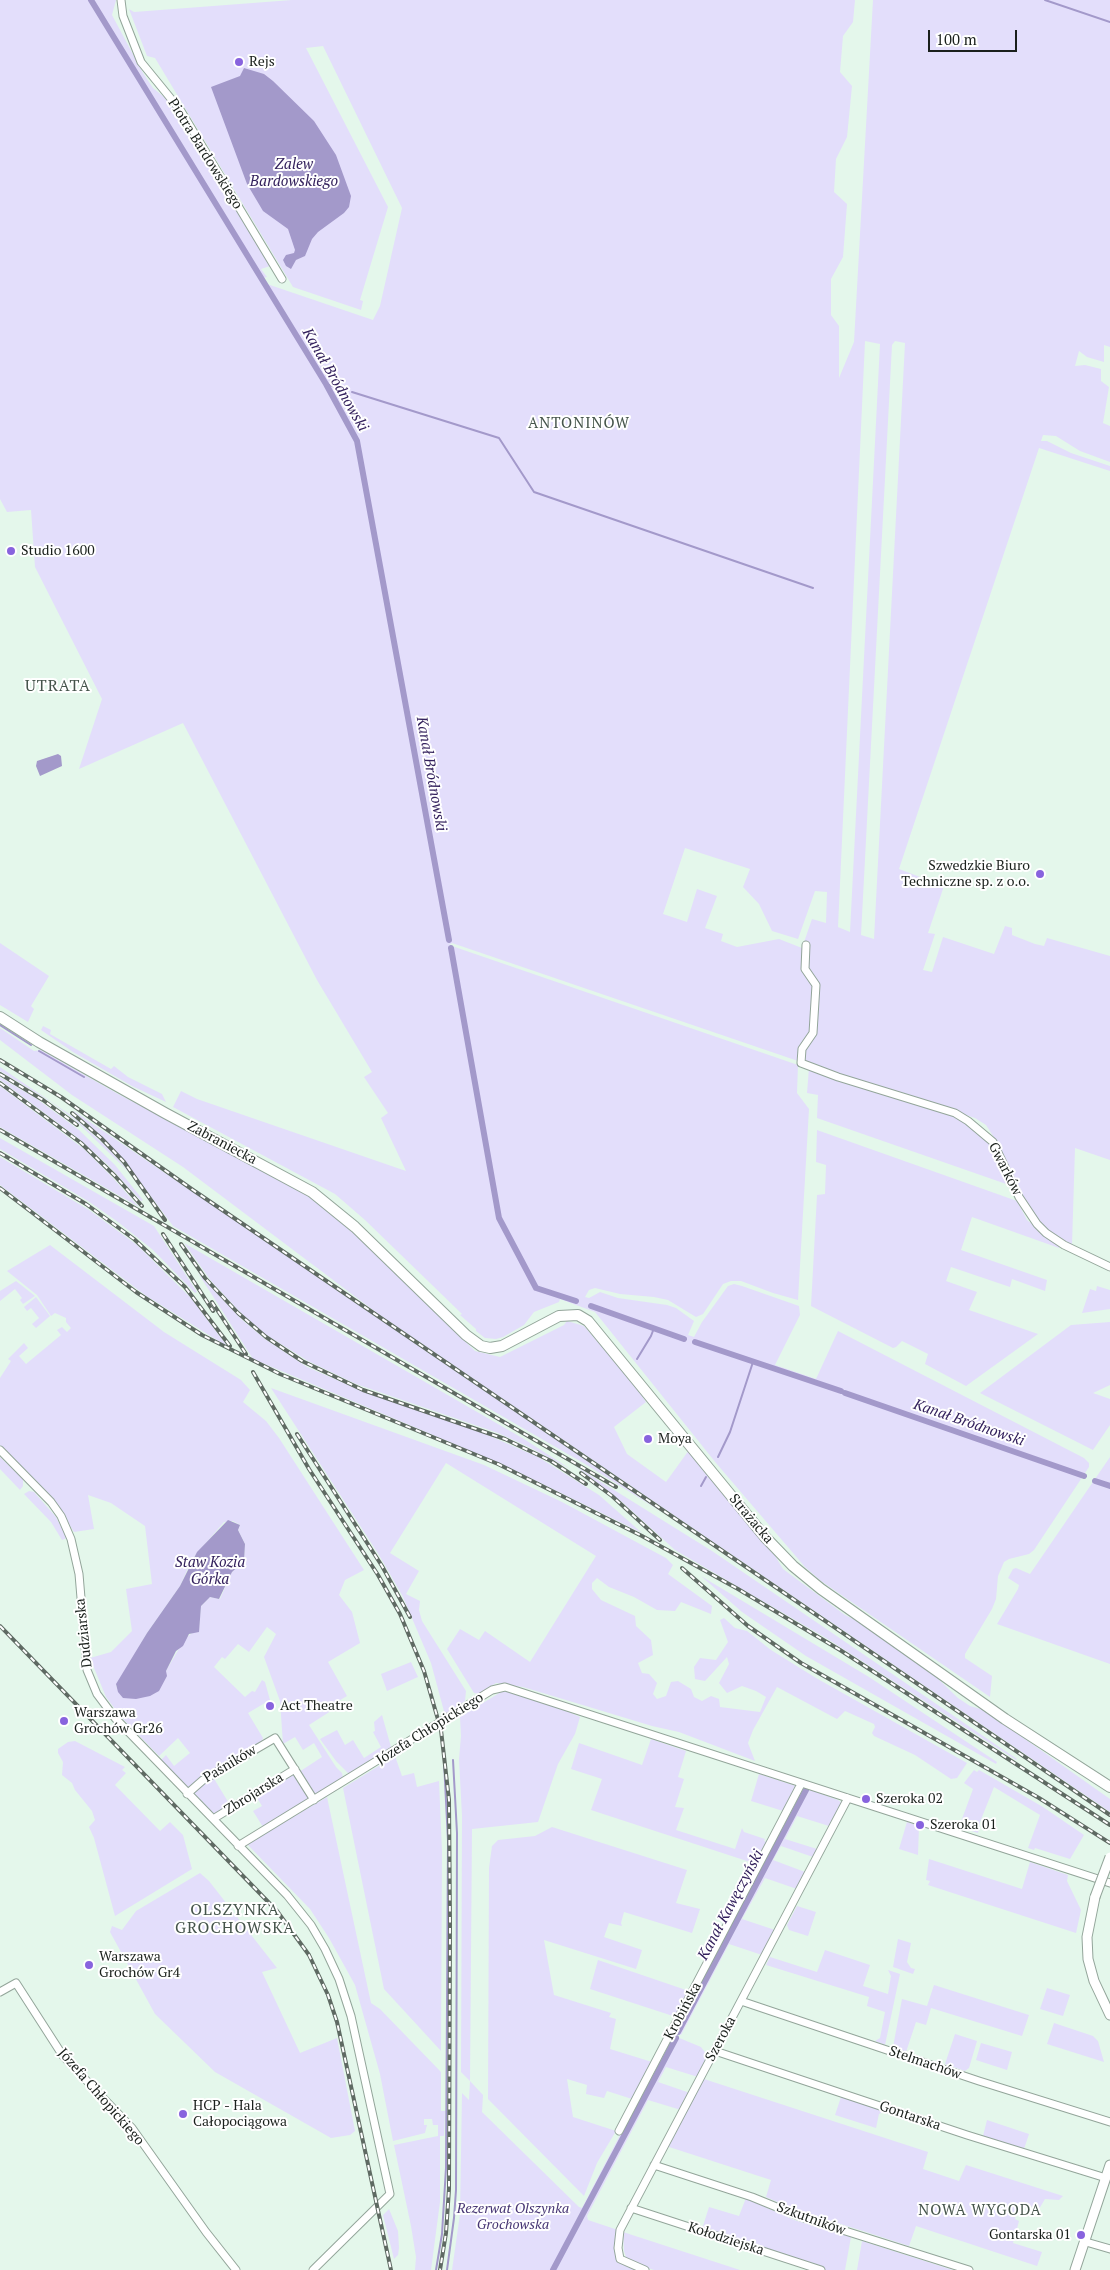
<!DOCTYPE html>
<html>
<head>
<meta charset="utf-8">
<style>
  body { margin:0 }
  #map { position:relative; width:1110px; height:2270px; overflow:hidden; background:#e4f7eb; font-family:"PT Serif",serif }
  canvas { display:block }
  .scale { position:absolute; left:928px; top:30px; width:89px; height:22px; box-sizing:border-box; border:2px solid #1a201c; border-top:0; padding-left:6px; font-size:15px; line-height:18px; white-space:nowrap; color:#1a201c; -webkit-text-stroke:4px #fff; paint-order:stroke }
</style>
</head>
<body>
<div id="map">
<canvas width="1110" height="2270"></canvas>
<div class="scale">100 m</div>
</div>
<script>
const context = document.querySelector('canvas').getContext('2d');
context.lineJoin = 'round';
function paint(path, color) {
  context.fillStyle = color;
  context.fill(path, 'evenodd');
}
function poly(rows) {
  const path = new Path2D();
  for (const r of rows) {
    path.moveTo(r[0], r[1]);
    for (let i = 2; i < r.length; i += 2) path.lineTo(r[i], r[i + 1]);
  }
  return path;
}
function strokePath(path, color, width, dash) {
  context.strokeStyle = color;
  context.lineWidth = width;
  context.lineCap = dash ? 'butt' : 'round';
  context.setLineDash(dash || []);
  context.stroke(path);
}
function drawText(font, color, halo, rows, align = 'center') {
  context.font = font + ' "PT Serif",serif';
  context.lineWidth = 4;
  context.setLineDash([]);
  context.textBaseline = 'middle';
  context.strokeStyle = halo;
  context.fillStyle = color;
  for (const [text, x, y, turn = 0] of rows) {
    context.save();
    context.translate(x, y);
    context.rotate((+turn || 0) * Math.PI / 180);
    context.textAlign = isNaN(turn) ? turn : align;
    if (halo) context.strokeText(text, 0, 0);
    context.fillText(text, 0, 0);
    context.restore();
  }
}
paint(poly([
  [0,0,116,0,112,15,143,73,153,88,169,101,186,124,270,266,261,269,267,277,263,278,267,284,373,320,380,306,402,208,323,46,306,48,388,207,360,300,363,301,361,310,293,287,155,58,147,56,129,9,134,12,292,0,855,0,853,22,843,36,840,72,852,86,847,137,836,159,834,192,847,204,843,257,831,279,831,315,839,326,839,378,854,342,873,0,1110,0,1110,347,1104,345,1104,362,1087,357,1079,351,1075,366,1085,365,1101,369,1101,381,1109,387,1103,423,1110,426,1110,462,1080,451,1056,436,1043,435,1041,441,1047,441,1071,453,1110,466,1110,471,1039,448,899,869,944,886,928,933,935,934,923,970,932,972,943,937,994,954,1005,926,1012,928,1012,935,1035,944,1044,946,1047,938,1110,956,1110,1160,1075,1148,1072,1245,1046,1229,1031,1213,997,1142,986,1125,975,1118,798,1061,452,943,449,945,798,1065,797,1093,809,1109,798,1300,773,1293,741,1281,731,1281,723,1284,703,1314,696,1317,668,1300,654,1297,620,1294,595,1288,589,1290,585,1297,589,1298,600,1292,618,1298,667,1305,676,1308,694,1321,688,1335,694,1337,702,1322,728,1286,734,1284,742,1286,799,1306,800,1315,775,1365,816,1379,838,1331,1084,1458,1089,1463,1089,1467,1034,1550,1029,1554,1009,1559,1004,1562,998,1576,996,1599,992,1609,965,1654,965,1658,992,1676,990,1697,821,1581,805,1567,716,1463,595,1312,560,1299,559,1302,534,1312,524,1325,503,1337,496,1339,485,1338,476,1331,476,1329,460,1315,462,1314,365,1220,335,1194,173,1107,181,1091,197,1099,406,1171,381,1118,388,1113,364,1077,372,1072,317,980,183,723,79,769,102,699,35,567,31,510,7,512,0,499],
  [865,341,880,344,850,932,838,927],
  [895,341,905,343,874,939,861,935,892,345],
  [685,848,750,869,743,887,759,904,772,931,798,939,815,891,827,892,826,923,812,919,802,948,779,939,737,947,721,941,723,934,705,928,717,896,697,889,687,922,663,914],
  [0,943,49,976,31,1006,34,1009,28,1022,0,1005],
  [43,1026,51,1030,50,1034,111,1069,114,1066,128,1077,162,1094,166,1102,132,1086,73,1052,41,1030],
  [0,1028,34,1051,41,1050,118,1094,264,1170,308,1196,340,1220,475,1351,500,1357,564,1325,567,1321,584,1326,631,1380,646,1402,614,1427,627,1454,666,1482,689,1450,771,1549,783,1569,845,1615,859,1622,933,1674,958,1698,970,1706,984,1710,1110,1799,1110,1812,377,1313,183,1167,72,1095,0,1040],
  [0,1067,72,1116,106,1146,133,1176,75,1120,51,1102,0,1071],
  [809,1068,958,1117,985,1136,1009,1185,817,1118,818,1095,807,1093],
  [0,1077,37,1099,79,1130,115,1165,143,1200,141,1201,109,1166,78,1138,0,1080],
  [0,1086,84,1149,113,1178,139,1207,0,1127],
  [73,1111,74,1111,665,1514,585,1464,173,1226,123,1159,101,1136],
  [817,1130,1017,1201,1027,1220,1059,1246,1059,1248,972,1217,961,1250,1047,1280,1045,1291,1012,1279,1010,1287,951,1267,946,1281,977,1292,969,1310,1038,1334,966,1386,925,1364,928,1354,902,1341,896,1347,893,1348,811,1306,817,1195,825,1194,826,1165,816,1162],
  [0,1138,154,1226,197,1292,195,1293,153,1250,118,1222,88,1201,0,1149],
  [0,1157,89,1210,137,1245,190,1297,228,1347,145,1295,0,1185],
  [184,1243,524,1439,572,1470,529,1447,498,1433,356,1384,308,1361,265,1334,241,1313,211,1281],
  [50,1245,164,1332,241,1380,250,1390,243,1402,266,1421,279,1438,364,1570,345,1580,339,1595,352,1612,360,1643,328,1662,347,1696,332,1705,334,1709,309,1725,336,1767,342,1773,343,1778,315,1795,299,1772,322,1757,314,1743,303,1750,295,1737,283,1744,280,1701,264,1657,276,1634,267,1627,249,1652,238,1644,225,1659,222,1657,214,1667,245,1697,252,1691,255,1692,262,1680,265,1682,270,1700,248,1713,263,1738,262,1741,188,1789,161,1760,166,1755,174,1766,190,1753,178,1738,159,1756,121,1717,106,1697,90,1658,111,1652,132,1631,126,1589,152,1584,145,1526,111,1503,88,1495,94,1529,74,1532,53,1499,0,1445,0,1378,11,1361,8,1359,24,1343,28,1348,19,1356,26,1364,61,1335,57,1330,62,1327,67,1332,71,1328,66,1322,66,1318,55,1313,51,1316,37,1295,7,1271],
  [233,1521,240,1525,238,1530,245,1544,244,1561,232,1572,220,1599,210,1597,201,1606,199,1627,184,1640,166,1671,120,1692,116,1686,147,1633,180,1586,192,1559,224,1522],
  [198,1273,241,1319,265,1339,307,1367,369,1394,483,1433,538,1457,599,1495,642,1533,504,1465,253,1359],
  [16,1281,35,1296,23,1304,20,1300,22,1298,15,1289,0,1301,0,1291],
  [1097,1286,1110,1290,1110,1309,1082,1313,1090,1289,1096,1291],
  [36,1297,50,1316,36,1328,32,1324,39,1318,31,1308,27,1311,24,1307],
  [1110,1322,1110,1385,1093,1393,1110,1399,1110,1425,1093,1450,980,1393,1071,1325],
  [271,1388,484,1465,562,1502,666,1558,673,1565,668,1574,712,1606,711,1614,681,1602,675,1611,657,1610,634,1597,609,1587,597,1578,592,1583,592,1589,601,1600,635,1616,636,1626,651,1640,653,1655,638,1663,642,1673,649,1674,657,1683,653,1694,657,1699,666,1696,671,1682,678,1681,691,1689,694,1697,702,1701,711,1696,719,1699,720,1707,760,1712,766,1697,756,1691,742,1686,727,1693,719,1683,729,1664,727,1657,705,1681,695,1679,694,1667,700,1658,716,1660,728,1642,720,1620,724,1618,735,1628,747,1631,771,1650,816,1678,967,1763,957,1778,951,1779,915,1755,874,1736,872,1733,875,1727,874,1724,845,1711,837,1719,777,1687,753,1730,748,1743,755,1761,679,1732,652,1726,523,1687,496,1683,478,1694,474,1693,447,1649,460,1629,479,1640,485,1631,530,1662,596,1556,446,1463,390,1553,419,1571,406,1594,420,1601,419,1610,422,1621,466,1691,465,1701,445,1715,431,1663,403,1597,379,1555],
  [0,1457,23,1479,23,1486,20,1490,0,1469],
  [1110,1457,1110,1664,997,1624,1018,1589,1019,1585,1008,1578,1013,1569,1016,1568,1030,1574],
  [574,1465,712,1551,1017,1759,1016,1760,826,1638,675,1550,622,1502],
  [29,1491,34,1492,56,1517,67,1538,62,1540,51,1522,24,1494],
  [701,1576,869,1677,997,1762,996,1764,806,1656,742,1612],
  [411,1662,418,1677,387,1691,381,1674],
  [501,1692,512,1692,570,1709,569,1712,580,1717,575,1734,558,1764,538,1822,472,1829,470,2081,483,2095,482,2112,579,2207,582,2208,672,2035,701,2047,707,2055,698,2077,666,2067,658,2082,690,2093,681,2110,648,2100,587,2216,588,2220,618,2230,617,2258,622,2264,635,2270,452,2270,460,2214,462,2093,469,2100,470,2081,461,2072,462,1816,459,1759,461,1736,460,1717],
  [382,1715,391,1747,349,1774,336,1761,320,1739,337,1730,345,1745,353,1740,364,1758,381,1747,373,1732,375,1731,374,1722],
  [651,1739,686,1751,678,1777,684,1779,675,1807,684,1808,676,1830,735,1849,742,1828,744,1832,765,1839,764,1841,767,1842,758,1859,753,1863,591,1810,602,1779,571,1769,579,1743,642,1765],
  [75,1741,125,1767,122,1770,126,1773,115,1785,160,1831,170,1822,183,1835,192,1869,115,1916,94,1838,89,1827,95,1820,92,1811,75,1790,72,1783,62,1775,63,1762,58,1753,58,1749,68,1742],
  [395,1756,402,1776,414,1773,417,1787,439,1781,442,1851,441,2051,384,1989,343,1788],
  [974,1770,977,1772,979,1770,1043,1807,1084,1835,1070,1859,1035,1848,1034,1850,1028,1848,1040,1815,994,1787,980,1822,978,1833,959,1827,973,1789,964,1783],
  [293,1773,310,1799,263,1827,253,1811,262,1806,256,1796],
  [759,1774,796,1786,783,1811,751,1801],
  [213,1777,230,1805,214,1814,194,1793,203,1783],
  [802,1787,838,1800,842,1803,829,1826,797,1816,785,1839,817,1849,813,1857,781,1846,773,1860,805,1872,797,1889,765,1878,742,1919,775,1930,762,1955,729,1944,681,2035,676,2032,677,2029],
  [327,1797,371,2003,380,2009,441,2072,441,2111,445,2111,444,2136,440,2136,440,2202,431,2270,415,2270,416,2257,411,2226,394,2145,438,2136,438,2125,433,2125,432,2119,424,2119,424,2125,427,2125,425,2133,393,2141,380,2074,355,1985,329,1938,310,1909,247,1844],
  [907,1822,919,1826,918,1855,899,1849],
  [552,1827,687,1870,676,1903,700,1909,692,1933,624,1912,621,1923,622,1926,609,1923,604,1937,642,1950,636,1969,544,1940,554,1995,611,2013,609,2017,616,2019,610,2049,652,2062,632,2099,607,2091,604,2098,586,2094,587,2085,567,2079,573,2117,616,2131,597,2163,584,2196,488,2099,489,1868,492,1846,498,1840,535,1836],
  [929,1859,1022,1889,1030,1862,1068,1875,1067,1881,1081,1910,1076,1933,928,1885,930,1881,926,1880],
  [200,1873,209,1881,277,1968,262,1972,300,2053,337,2038,355,2131,350,2135,331,2138,215,2072,155,2014,110,1932,112,1926,122,1930,136,1911],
  [797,1906,816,1912,808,1936,789,1930,787,1925],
  [898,1939,911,1943,907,1962,911,1968,915,1969,913,1974,893,1967],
  [825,1950,870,1965,863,1986,888,1994,891,1976,888,1970,900,1974,885,2045,875,2041,880,2038,885,2012,867,2006,869,1997,766,1965,770,1957,817,1972],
  [598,1960,686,1990,688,1993,676,2017,590,1989],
  [934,1985,1029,2015,1022,2036,931,2008,926,2025,916,2022,906,2052,893,2047,902,1999,927,2006],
  [1047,1988,1070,1995,1063,2016,1040,2009],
  [1054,2023,1093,2036,1098,2041,1104,2062,1047,2044],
  [955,2034,977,2041,969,2068,965,2071,945,2064],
  [981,2043,1012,2052,1007,2070,976,2060],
  [717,2056,719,2056,715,2059,704,2079,928,2152,923,2169,959,2181,966,2165,1063,2196,1059,2200,1045,2199,1039,2209,1019,2203,1015,2219,1019,2221,1013,2243,1042,2252,1037,2266,916,2226,909,2246,863,2231,798,2211,766,2197,771,2180,666,2146,714,2057],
  [841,2097,885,2111,879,2114,876,2128,835,2115],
  [987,2120,1029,2134,1024,2149,983,2136],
  [746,2198,794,2220,851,2237,845,2270,826,2270,702,2229,709,2207,739,2216],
  [389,2209,398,2231,399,2248,398,2255,394,2259,383,2215],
  [623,2232,740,2270,654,2270,633,2263,626,2257,624,2251],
  [862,2241,953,2270,857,2270]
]), '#e3defb');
paint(poly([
  [244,68,264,74,273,81,314,121,336,155,351,196,349,207,344,213,318,232,312,239,305,256,296,260,291,269,286,266,283,260,286,255,294,253,295,250,288,229,263,211,247,184,211,87,240,76],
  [58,754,61,756,62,766,40,776,36,766,37,761],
  [228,1520,240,1525,238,1530,245,1544,244,1561,232,1572,219,1599,210,1597,201,1606,199,1632,189,1634,183,1646,176,1651,166,1671,167,1676,159,1691,150,1696,136,1699,123,1698,118,1692,116,1684,147,1633,180,1586,197,1552]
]), '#a399ca');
strokePath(poly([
  [1045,0,1110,22],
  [326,384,346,390],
  [352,392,499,438,534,492,813,588],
  [0,1025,31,1045],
  [39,1051,84,1077],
  [637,1359,651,1336,654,1328],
  [718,1457,730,1432,753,1362],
  [701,1486,706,1477],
  [436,2270,442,2234,446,2168,448,1841,444,1761],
  [447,2270,454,2218,456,2190,457,1833,453,1760]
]), '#a399ca', 2);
strokePath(poly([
  [91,0,326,384,357,441,449,940],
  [451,948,499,1218,536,1288,576,1301],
  [591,1306,684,1339],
  [695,1342,841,1391],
  [845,1393,1084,1476],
  [1095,1481,1110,1486],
  [678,2032,806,1790],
  [553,2270,676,2038]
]), '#a399ca', 6);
const minor = poly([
  [121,0,123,16,141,62,181,111,282,279],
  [806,945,805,969,816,985,813,1033,802,1049,801,1063,838,1077,955,1113,968,1121,993,1142,1019,1197,1037,1224,1046,1233,1064,1245,1110,1267],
  [0,1450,51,1502,61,1516,71,1539,79,1574,87,1670,97,1694,115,1718,287,1895,311,1925,325,1949,339,1979,351,2016,390,2194,313,2270],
  [187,1794,203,1780,275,1738,314,1800],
  [213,1819,295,1769],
  [238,1846,492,1690,505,1687,1110,1883],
  [0,1992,16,1983,63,2056,132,2128,206,2232,236,2270],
  [741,2001,979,2081,1110,2122],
  [715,2051,967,2135,1106,2178],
  [619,2131,801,1784],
  [654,2165,752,2197,801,2217,969,2270],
  [631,2208,821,2270],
  [1086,2242,1110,2249],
  [645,2270,620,2259,618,2248,620,2230,848,1798]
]);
const tertiary = poly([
  [1095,1897,1087,1937,1088,1959,1094,1981,1110,2015],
  [1075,2270,1110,2165]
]);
const secondary = poly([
  [0,1017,39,1042,165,1113,312,1192,355,1227,466,1335,481,1346,490,1348,502,1346,559,1316,578,1315,588,1321,765,1537,793,1566,821,1589,1005,1719,1110,1787]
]);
strokePath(minor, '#93a59a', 9);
strokePath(tertiary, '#93a59a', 11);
strokePath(secondary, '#93a59a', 12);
strokePath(minor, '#fff', 7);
strokePath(tertiary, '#fff', 9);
strokePath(secondary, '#fff', 10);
const rail = poly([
  [0,1060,61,1097,193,1190,1110,1815],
  [0,1074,43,1100,77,1125],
  [0,1083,81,1143,115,1176,142,1206],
  [72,1113,101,1138,124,1162,165,1220],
  [0,1130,616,1487],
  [0,1153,86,1204,134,1239,185,1287,230,1346],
  [0,1188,136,1292,202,1335,280,1374,498,1464,642,1536,738,1589,840,1650,1110,1825],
  [163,1234,213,1311],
  [181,1244,205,1278,238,1313,266,1337,302,1361,363,1390,505,1439,551,1461,586,1484],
  [212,1302,246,1354],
  [253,1372,309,1469,378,1575,400,1614,424,1671,441,1730,449,1800,450,1924,449,2189,446,2233,440,2270],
  [297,1434,382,1566,410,1617],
  [581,1473,612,1496,660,1540],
  [682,1568,748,1626,801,1663,1039,1798,1110,1843],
  [0,1626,277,1911,309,1955,328,1995,337,2022,391,2270]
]);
strokePath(rail, '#5f6a63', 4);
strokePath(rail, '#fff', 2, [5.5]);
const tertiaryBridge = poly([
  [1095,1897,1110,1857]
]);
strokePath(tertiaryBridge, '#93a59a', 11, []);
strokePath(tertiaryBridge, '#fff', 9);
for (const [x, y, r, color] of [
  [239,62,5,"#8863de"],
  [11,551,5,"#8863de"],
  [1040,874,5,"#8863de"],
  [648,1439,5,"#8863de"],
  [270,1706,5,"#8863de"],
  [64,1721,5,"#8863de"],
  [866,1799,5,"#8863de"],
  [920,1825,5,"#8863de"],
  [89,1965,5,"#8863de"],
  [183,2114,5,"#8863de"],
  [1081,2235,5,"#8863de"]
]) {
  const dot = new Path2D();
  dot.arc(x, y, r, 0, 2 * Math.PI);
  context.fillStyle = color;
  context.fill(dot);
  strokePath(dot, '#fff', 2);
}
drawText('14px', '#1a201c', '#fff', [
  ["Rejs",249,62],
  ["Studio 1600",21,551],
  ["Szwedzkie Biuro",1030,866,"right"],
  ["Techniczne sp. z o.o.",1030,882,"right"],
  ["Moya",658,1439],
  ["Act Theatre",280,1706],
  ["Warszawa",74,1713],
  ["Grochów Gr26",74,1729],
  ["Szeroka 02",876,1799],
  ["Szeroka 01",930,1825],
  ["Warszawa",99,1957],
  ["Grochów Gr4",99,1973],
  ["HCP - Hala",193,2106],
  ["Całopociągowa",193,2122],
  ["Gontarska 01",1071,2235,"right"]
], 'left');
drawText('14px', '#1a201c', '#fff', [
  ["Piotra Bardowskiego",205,154,58],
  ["Zabraniecka",222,1143,28],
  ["Gwarków",1005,1169,63],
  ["Strażacka",751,1519,50],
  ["Dudziarska",84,1633,-96],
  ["Józefa Chłopickiego",430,1729,-32],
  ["Paśników",230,1764,-31],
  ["Zbrojarska",254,1794,-32],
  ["Krobińska",683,2011,-62],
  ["Szeroka",721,2039,-62],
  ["Stelmachów",925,2063,19],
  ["Józefa Chłopickiego",101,2097,49],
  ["Gontarska",910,2116,19],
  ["Szkutników",811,2219,20],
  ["Kołodziejska",726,2239,18]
]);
drawText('italic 14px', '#473674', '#fff', [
  ["Rezerwat Olszynka",513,2209],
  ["Grochowska",513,2225]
]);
drawText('italic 15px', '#34225d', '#fff', [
  ["Zalew",294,165],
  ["Bardowskiego",294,182],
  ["Kanał Bródnowski",335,380,60],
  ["Kanał Bródnowski",431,774,80],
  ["Kanał Bródnowski",969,1423,19],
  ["Staw Kozia",210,1563],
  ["Górka",210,1580],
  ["Kanał Kawęczyński",731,1905,-62]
]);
context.letterSpacing = '1px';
drawText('15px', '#45544b', '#fff', [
  ["ANTONINÓW",579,424],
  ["NOWA WYGODA",980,2211]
]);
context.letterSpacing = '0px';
context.letterSpacing = '1px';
drawText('16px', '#45544b', '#fff', [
  ["UTRATA",58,686],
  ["OLSZYNKA",235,1910],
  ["GROCHOWSKA",235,1928]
]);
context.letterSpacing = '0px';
</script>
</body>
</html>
